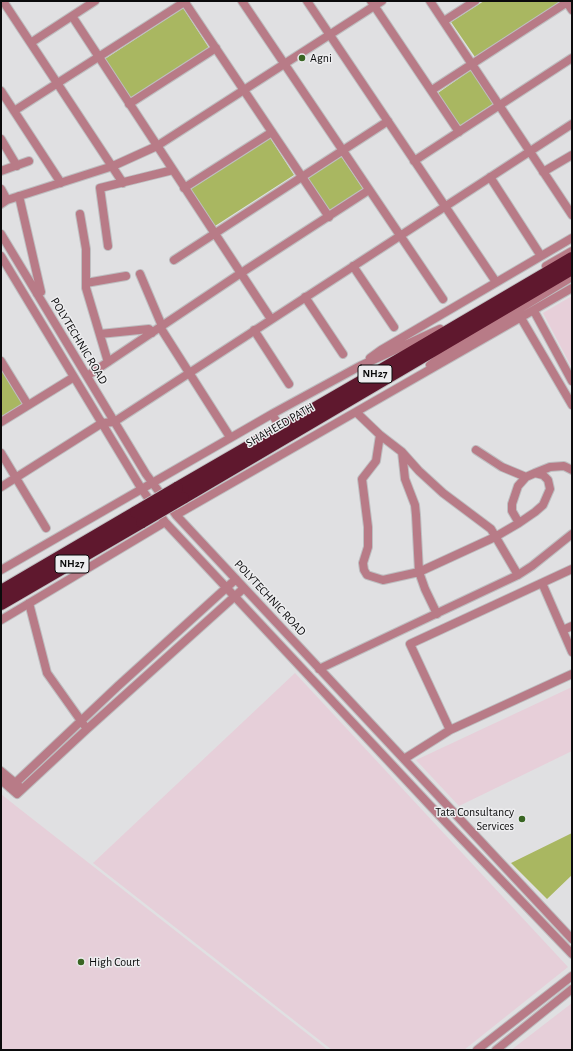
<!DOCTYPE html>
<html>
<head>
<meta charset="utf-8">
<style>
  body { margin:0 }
  #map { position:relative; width:573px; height:1051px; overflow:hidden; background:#e0e0e2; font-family:"Alegreya Sans",sans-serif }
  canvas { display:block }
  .frame { position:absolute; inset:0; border:2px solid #0b0b0c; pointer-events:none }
</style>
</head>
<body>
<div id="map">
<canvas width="573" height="1051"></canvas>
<div class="frame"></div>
</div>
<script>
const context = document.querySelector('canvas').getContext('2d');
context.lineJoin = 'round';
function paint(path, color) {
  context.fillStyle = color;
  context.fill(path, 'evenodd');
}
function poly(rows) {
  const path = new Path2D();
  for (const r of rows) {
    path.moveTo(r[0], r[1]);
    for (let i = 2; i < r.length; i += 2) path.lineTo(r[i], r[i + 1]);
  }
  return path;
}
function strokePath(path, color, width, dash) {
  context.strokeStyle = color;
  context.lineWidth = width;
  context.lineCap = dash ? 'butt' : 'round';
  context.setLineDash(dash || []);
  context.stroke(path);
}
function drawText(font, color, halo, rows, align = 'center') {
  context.font = font + ' "Alegreya Sans",sans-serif';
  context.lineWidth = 3;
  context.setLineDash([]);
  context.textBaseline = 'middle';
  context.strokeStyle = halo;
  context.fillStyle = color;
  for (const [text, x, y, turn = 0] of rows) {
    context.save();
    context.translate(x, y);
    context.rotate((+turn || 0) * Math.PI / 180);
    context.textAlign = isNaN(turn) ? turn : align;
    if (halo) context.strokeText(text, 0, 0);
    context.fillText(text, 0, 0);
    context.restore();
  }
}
paint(poly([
  [295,673,568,967,464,1050,332,1050,93,863],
  [1,794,16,806,328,1050,1,1050],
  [572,1003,572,1050,511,1050]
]), '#e6cfd9');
paint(poly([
  [572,296,572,368,543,313],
  [572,687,572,751,459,806,416,760]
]), '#e7cfd9');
paint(poly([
  [484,1,561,1,475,57,451,22],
  [183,8,209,48,131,98,105,59],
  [471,70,494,103,460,126,438,93],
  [270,138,294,175,215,226,191,189],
  [341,156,363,189,329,212,307,179],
  [2,370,24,404,1,418,1,371],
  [572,833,572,875,547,899,511,863]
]), '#a9b761');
const minor = poly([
  [3,1,123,183],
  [184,1,329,217],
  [242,1,443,299],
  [307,1,496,282],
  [371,1,459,132],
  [430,1,572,215],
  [566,1,572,10],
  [72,16,271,319],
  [444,21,475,1],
  [32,42,95,1],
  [432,90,569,1],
  [1,91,61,183],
  [129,104,216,48],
  [14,111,186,1],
  [1,139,17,166],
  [414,161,572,58],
  [1,171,29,161],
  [543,172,572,155],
  [490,177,541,256],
  [184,188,272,132],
  [1,189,7,200],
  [19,196,41,292,37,294],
  [1,204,7,200,113,166,157,146,382,1],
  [80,214,86,249,86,288,108,362],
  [1,234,146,474,176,515,572,939],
  [108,246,100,188,173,170],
  [1,256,141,488,165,522,438,814,572,954],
  [174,260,388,121],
  [353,266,394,327],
  [546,266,572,251],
  [140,274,162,326],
  [86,283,126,276],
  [305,297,343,354],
  [534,311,572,381],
  [521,318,572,405],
  [160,327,230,437],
  [254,330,289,384],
  [100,334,149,329,152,333],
  [370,358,381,350,572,238],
  [1,361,28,405],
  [430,365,442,356,572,277],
  [87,376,241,273,369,190],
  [356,412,380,435,402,452,419,471,443,493,491,529,518,575],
  [272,414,278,424],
  [1,422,74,377],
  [380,435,376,461,362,479,368,527,368,547,363,563,364,570,367,575,383,580,419,572,495,537,519,523,535,512,543,505,550,489,548,480,543,475,535,473,526,477,518,486,512,504,512,511,519,523],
  [476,450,502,467,526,477],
  [402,452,405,479,415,505,416,515,419,572,425,589,437,614],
  [1,453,46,528],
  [535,473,550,467,564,466,572,470],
  [1,487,102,423,114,422,572,124],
  [176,515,572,288],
  [572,569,410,644,450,730,572,674],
  [1,570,272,414,360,366,440,329],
  [542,583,572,652],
  [29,603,47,673,84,725],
  [1,620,165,522],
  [563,630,572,626],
  [319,669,518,575,532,566,572,534],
  [404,759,450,730],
  [1,771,19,786],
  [1,780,17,794,87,729,244,588],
  [10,788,118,686,236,579],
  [477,1050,572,976],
  [496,1050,572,989]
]);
const highway = poly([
  [177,488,412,352,572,258],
  [183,498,572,269],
  [1,591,136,512],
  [1,604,142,522]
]);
strokePath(minor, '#bebec0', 10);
strokePath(highway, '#bebec0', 14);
strokePath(minor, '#b87b87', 8);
strokePath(highway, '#5f182e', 12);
const highwayBridge = poly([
  [136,512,177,488],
  [142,522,183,498]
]);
strokePath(highwayBridge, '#bebec0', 14, []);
strokePath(highwayBridge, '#5f182e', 12);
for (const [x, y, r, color] of [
  [302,58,4,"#396523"],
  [522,819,4,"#396523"],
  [81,962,4,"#396523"]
]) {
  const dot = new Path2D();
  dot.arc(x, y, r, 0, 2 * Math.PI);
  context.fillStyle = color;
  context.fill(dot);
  strokePath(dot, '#ededef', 1.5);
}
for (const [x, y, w] of [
  [375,374,34],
  [72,564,34]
]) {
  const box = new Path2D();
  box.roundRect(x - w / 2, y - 9, w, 18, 3);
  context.fillStyle = '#ededef';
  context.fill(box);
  strokePath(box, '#0b0b0c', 1);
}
drawText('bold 11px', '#0b0b0c', null, [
  ["NH27",375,374],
  ["NH27",72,564]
]);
drawText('12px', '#0b0b0c', '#ededef', [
  ["Agni",310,58],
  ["Tata Consultancy",514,812,"right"],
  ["Services",514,826,"right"],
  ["High Court",89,962]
], 'left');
drawText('12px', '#0b0b0c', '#ededef', [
  ["POLYTECHNIC ROAD",79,341,59],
  ["SHAHEED PATH",280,425,-30],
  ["POLYTECHNIC ROAD",270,598,47]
]);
</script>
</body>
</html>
